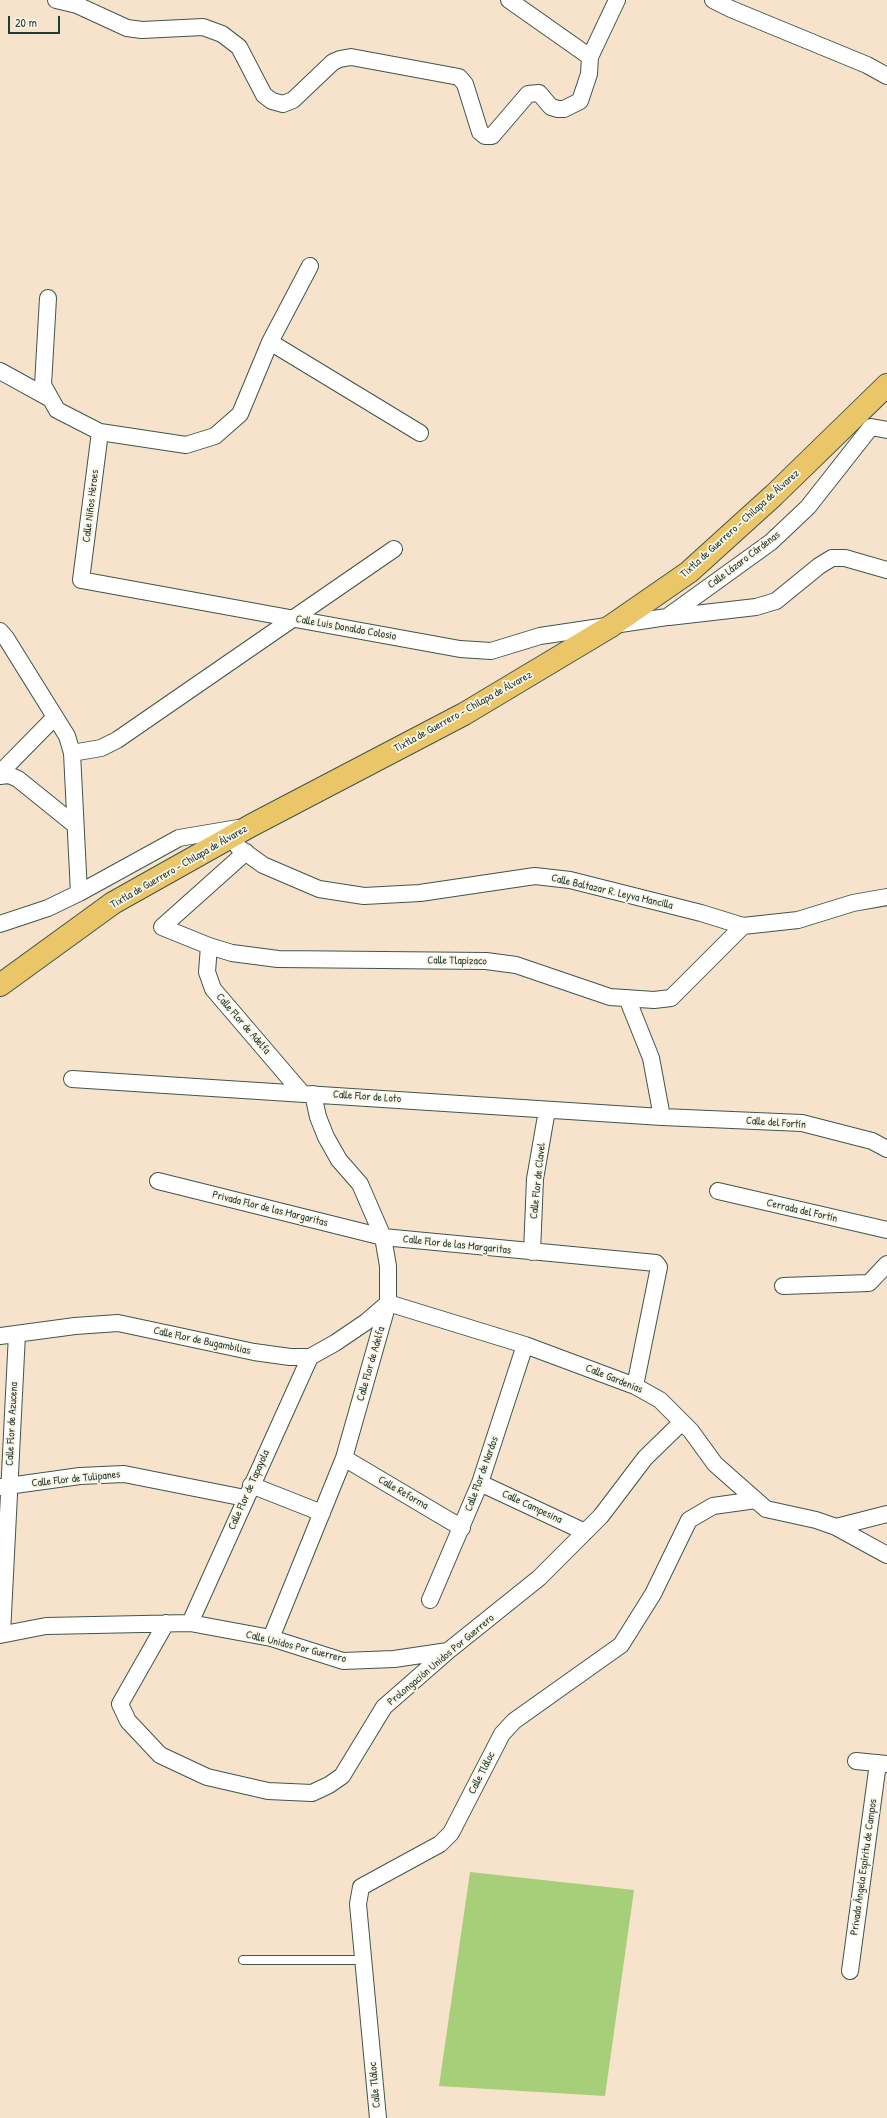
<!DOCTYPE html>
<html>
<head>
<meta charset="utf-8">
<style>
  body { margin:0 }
  #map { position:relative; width:887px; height:2118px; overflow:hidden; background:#f7e3cb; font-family:"Patrick Hand",sans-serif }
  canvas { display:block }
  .scale { position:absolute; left:8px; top:16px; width:52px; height:18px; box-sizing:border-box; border:2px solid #1f3d34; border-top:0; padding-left:5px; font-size:12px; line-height:14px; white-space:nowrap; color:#1f3d34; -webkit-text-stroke:3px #fcf5e5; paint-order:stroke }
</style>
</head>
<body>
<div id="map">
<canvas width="887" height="2118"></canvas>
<div class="scale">20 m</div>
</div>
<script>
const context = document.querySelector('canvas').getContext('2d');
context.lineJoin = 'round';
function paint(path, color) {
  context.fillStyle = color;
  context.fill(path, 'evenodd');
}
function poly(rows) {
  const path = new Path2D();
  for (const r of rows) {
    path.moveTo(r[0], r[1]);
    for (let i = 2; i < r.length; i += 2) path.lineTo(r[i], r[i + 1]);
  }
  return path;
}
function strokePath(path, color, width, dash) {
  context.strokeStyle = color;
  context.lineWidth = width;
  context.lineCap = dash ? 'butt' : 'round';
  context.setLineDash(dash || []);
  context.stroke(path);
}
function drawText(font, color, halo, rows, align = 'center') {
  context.font = font + ' "Patrick Hand",sans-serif';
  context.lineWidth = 3.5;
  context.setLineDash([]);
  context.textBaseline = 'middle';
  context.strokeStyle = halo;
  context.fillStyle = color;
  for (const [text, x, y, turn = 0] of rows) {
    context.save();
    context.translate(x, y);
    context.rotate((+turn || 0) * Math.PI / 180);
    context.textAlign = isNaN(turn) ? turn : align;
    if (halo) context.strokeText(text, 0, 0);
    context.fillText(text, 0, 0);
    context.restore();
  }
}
paint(poly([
  [470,1872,634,1890,605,2096,439,2086]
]), '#a7ce78');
const lane = poly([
  [243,1960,363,1960]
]);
const street = poly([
  [56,0,77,5,127,28,142,30,203,27,222,34,239,47,264,95,272,101,283,104,293,100,333,62,340,59,351,57,459,77,465,84,480,132,485,136,492,136,528,94,539,93,551,107,558,109,564,109,580,101,589,74,590,57,617,0],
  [509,0,590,57],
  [713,0,731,9,867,65,887,76],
  [48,298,43,385,57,410,100,432,186,445,215,436,240,414,270,342,310,266],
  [270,342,420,433],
  [0,371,49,398],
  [100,432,81,580,460,649,491,651,540,636,667,617,771,542,808,507,871,427,887,430],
  [669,617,756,607,776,601,819,566,832,558,845,558,887,570],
  [0,631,6,638,67,736,72,753,79,893],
  [72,753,101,748,117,740,394,549],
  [0,773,55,717],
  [0,776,9,775,18,779,75,825],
  [238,847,263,865,319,889,364,896,420,893,535,876,570,880,701,913,743,926,798,920,853,903,887,897],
  [246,852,162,927,209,946,232,953,278,959,486,961,516,965,610,997,654,1000,671,998,743,926],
  [0,924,48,908,79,893,179,838,238,828],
  [209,946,207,972,213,989,302,1093],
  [627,998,651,1058,662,1117],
  [72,1079,662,1117,802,1123,872,1141,887,1149],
  [158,1181,383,1237,656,1263,659,1267,635,1386],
  [718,1191,887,1230],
  [532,1252,535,1179,547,1110],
  [783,1286,869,1283,887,1264],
  [0,1336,75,1326,118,1323,254,1352,290,1357,310,1357,335,1343,366,1322,388,1303,525,1345,635,1386,660,1400,691,1431,715,1464,766,1509,816,1520,836,1527,887,1555],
  [344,1458,462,1528],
  [480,1483,585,1532],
  [251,1485,322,1513],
  [0,1487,80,1476,124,1474,245,1498],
  [836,1527,887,1514],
  [430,1600,480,1483,525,1345],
  [166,1623,120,1704,128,1721,160,1755,207,1777,268,1791,312,1793,329,1785,342,1776,384,1707,448,1651,539,1578,601,1516,645,1458,682,1422],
  [190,1623,310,1357],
  [2,1634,17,1334],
  [0,1635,46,1626,190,1623,271,1638,343,1661,394,1659,448,1651],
  [271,1638,344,1458,388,1303,388,1266,383,1237,360,1184,339,1160,326,1137,318,1117,313,1094],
  [856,1761,887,1764],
  [850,1971,878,1763],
  [378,2118,358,1904,361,1887,440,1844,451,1833,502,1734,514,1721,621,1645,653,1594,689,1520,713,1506,756,1500]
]);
const primary = poly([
  [0,985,113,903,252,825,464,714,611,626,689,572,774,495,887,385]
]);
strokePath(lane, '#3f564b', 10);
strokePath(street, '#3f564b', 18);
strokePath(primary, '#3f564b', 24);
strokePath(lane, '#fff', 8);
strokePath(street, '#fff', 16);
strokePath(primary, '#eac669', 22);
drawText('11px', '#1f3d34', '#fcf5e5', [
  ["Calle Niños Héroes",91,506,-83],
  ["Tixtla de Guerrero - Chilapa de Álvarez",740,524,-42],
  ["Calle Lázaro Cárdenas",744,560,-37],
  ["Calle Luis Donaldo Colosio",346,628,10],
  ["Tixtla de Guerrero - Chilapa de Álvarez",463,712,-29],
  ["Tixtla de Guerrero - Chilapa de Álvarez",179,867,-30],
  ["Calle Baltazar R. Leyva Mancilla",612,892,13],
  ["Calle Tlapizaco",457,961,1],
  ["Calle Flor de Adelfa",243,1024,49],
  ["Calle Flor de Loto",367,1097,4],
  ["Calle del Fortín",776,1123,4],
  ["Calle Flor de Clavel",538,1181,-84],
  ["Privada Flor de las Margaritas",270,1209,14],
  ["Cerrada del Fortín",802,1211,13],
  ["Calle Flor de las Margaritas",457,1245,6],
  ["Calle Flor de Bugambilias",202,1341,12],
  ["Calle Flor de Adelfa",371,1364,-74],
  ["Calle Gardenias",614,1379,22],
  ["Calle Flor de Azucena",12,1424,-87],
  ["Calle Flor de Nardos",482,1474,-70],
  ["Calle Flor de Tulipanes",76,1479,-6],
  ["Calle Flor de Tapayola",249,1490,-66],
  ["Calle Reforma",403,1493,30],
  ["Calle Campesina",532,1507,25],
  ["Calle Unidos Por Guerrero",296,1647,14],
  ["Prolongación Unidos Por Guerrero",441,1660,-40],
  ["Calle Tláloc",482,1773,-63],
  ["Privada Ángela Espíritu de Campos",864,1867,-82],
  ["Calle Tláloc",375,2085,-95]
]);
</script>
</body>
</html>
